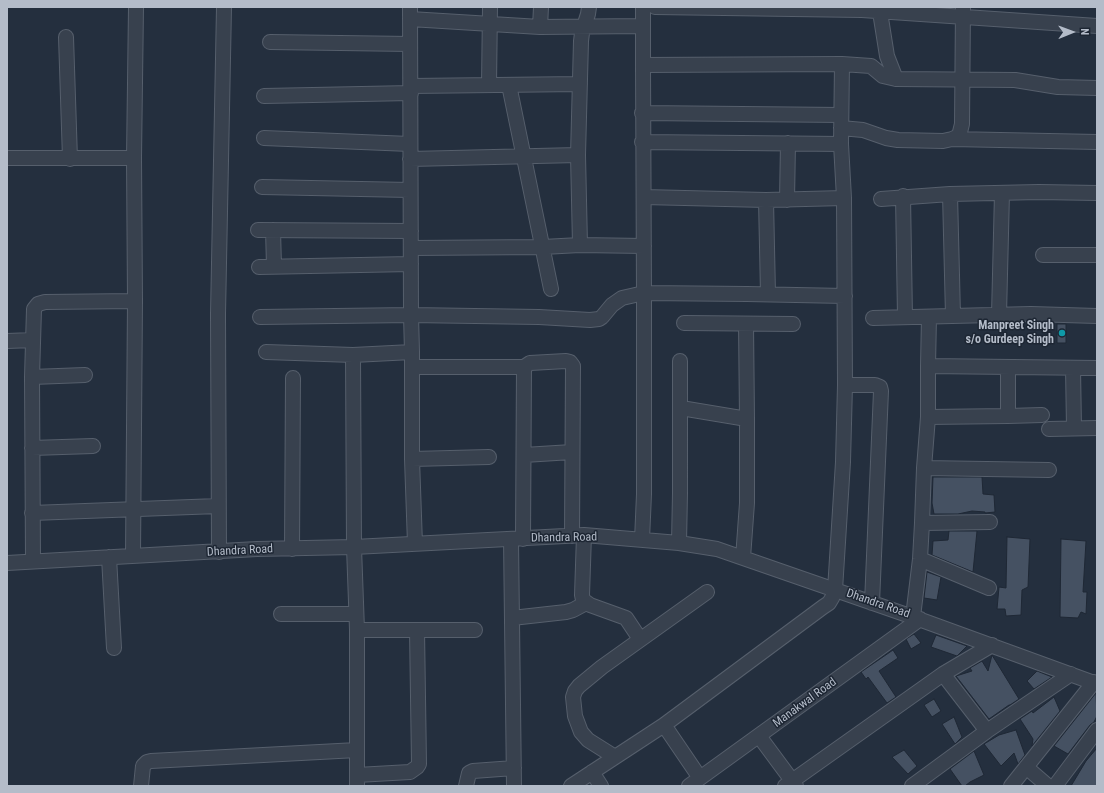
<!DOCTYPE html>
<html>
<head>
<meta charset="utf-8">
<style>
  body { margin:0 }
  #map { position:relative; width:1104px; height:793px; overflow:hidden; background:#242f3e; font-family:"Roboto Condensed",sans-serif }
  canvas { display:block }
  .frame { position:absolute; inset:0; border:8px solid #b4bcc9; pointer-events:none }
  .north { position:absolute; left:1052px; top:12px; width:40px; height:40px; -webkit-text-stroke:3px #1d2633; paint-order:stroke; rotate:89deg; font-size:11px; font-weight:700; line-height:16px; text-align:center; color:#b4bcc9 }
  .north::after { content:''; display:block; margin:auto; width:14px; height:18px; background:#b4bcc9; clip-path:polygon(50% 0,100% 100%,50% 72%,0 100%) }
</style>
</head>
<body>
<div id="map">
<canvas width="1104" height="793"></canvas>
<div class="frame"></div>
<div class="north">N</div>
</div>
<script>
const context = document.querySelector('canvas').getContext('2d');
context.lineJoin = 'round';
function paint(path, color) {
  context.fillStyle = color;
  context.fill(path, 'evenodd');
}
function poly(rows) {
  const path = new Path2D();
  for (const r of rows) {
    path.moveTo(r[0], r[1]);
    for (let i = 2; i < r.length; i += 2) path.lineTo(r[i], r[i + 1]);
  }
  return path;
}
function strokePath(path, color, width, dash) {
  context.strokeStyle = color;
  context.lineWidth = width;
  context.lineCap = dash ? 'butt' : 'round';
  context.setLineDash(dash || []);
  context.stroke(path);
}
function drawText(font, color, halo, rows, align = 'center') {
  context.font = font + ' "Roboto Condensed",sans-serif';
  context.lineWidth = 3;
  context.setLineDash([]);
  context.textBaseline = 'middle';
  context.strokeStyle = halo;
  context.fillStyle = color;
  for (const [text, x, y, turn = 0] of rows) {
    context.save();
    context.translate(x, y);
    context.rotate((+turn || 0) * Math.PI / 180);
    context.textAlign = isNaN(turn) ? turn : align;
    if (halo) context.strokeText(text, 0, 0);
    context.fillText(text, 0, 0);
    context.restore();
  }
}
const building = poly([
  [1057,324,1066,324,1066,343,1057,343,1057,324],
  [933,477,982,477,983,494,994,495,995,512,985,513,985,512,972,511,958,514,934,514,932,503,933,477],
  [949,531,977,531,973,572,932,555,933,541,948,540,949,531],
  [1007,537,1030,539,1028,587,1022,590,1021,615,1006,616,1005,609,997,609,999,587,1006,588,1007,537],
  [1061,539,1086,541,1083,592,1087,592,1086,614,1081,612,1078,618,1060,617,1061,539],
  [927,572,941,577,937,600,924,598,927,572],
  [914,634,921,643,911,649,906,639,914,634],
  [936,635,967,646,957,656,931,647,936,635],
  [893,650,898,658,879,671,896,697,887,703,868,677,866,679,861,672,893,650],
  [992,655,1019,699,1010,705,1009,705,989,719,956,676,972,671,970,668,982,661,988,671,992,655],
  [1037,671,1052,677,1034,689,1027,681,1037,671],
  [1096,693,1097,716,1094,722,1090,725,1068,754,1054,746,1096,693],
  [1054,697,1060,711,1032,746,1033,739,1020,719,1032,711,1033,713,1054,697],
  [934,699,941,711,932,717,924,705,934,699],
  [954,717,962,737,955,744,942,724,954,717],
  [1016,730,1025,755,1018,764,1014,753,1001,766,984,744,999,735,1016,730],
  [1097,748,1097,786,1071,786,1086,761,1097,748],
  [904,750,917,766,908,774,892,757,904,750],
  [974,751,984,775,970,782,965,786,962,786,950,769,974,751]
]);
paint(building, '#455162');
strokePath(building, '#1f2835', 1);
const minor = poly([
  [410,7,411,315,412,352,412,459,415,544],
  [655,7,862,10,1097,26],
  [880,12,887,56,896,79],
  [410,19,540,27,642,26],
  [540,27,541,7],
  [66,37,70,159],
  [270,42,410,44],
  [643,65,643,7],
  [489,85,490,7],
  [509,85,551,289],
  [411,86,580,84],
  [264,96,411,93],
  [642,113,841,115],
  [841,128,863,130,886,138,898,140,943,141,952,139,959,136,962,124,963,7],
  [264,138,410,144],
  [952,139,1097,142],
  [642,142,841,144],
  [7,158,134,158],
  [410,159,578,155],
  [262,187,410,190],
  [950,194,1039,192,1097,193],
  [903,196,905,317],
  [644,197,766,200,844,198],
  [881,199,950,194,953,316],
  [766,200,768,294],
  [787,200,788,143],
  [258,230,411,231],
  [273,230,274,266],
  [580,245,578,155,581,41,582,33,588,14,589,7],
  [411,248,543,247,580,245,644,246],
  [1043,255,1097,255],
  [259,267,411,264],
  [999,315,1002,193],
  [260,317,411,315,539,317,590,320,599,319,602,317,612,305,622,298,644,293,747,294,845,296],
  [873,318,1031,314,1097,316],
  [684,323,793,324],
  [7,341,33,340],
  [266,352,353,355,412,352],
  [353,355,354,547,357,630,357,786],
  [928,366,929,317],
  [412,367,524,367],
  [1073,368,1074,428],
  [32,377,85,375],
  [845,385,875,385,880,387,881,391,872,603],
  [681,408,747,419],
  [1008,416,1008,367],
  [928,417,1008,416,1042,415],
  [1049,429,1097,428],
  [32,448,93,446],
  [524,455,572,452],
  [412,459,489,457],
  [924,468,1049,470],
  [32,513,218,506],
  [922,523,990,522],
  [584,535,582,595,583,600,590,605,626,618,640,639],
  [511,539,514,786],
  [523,539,524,367,530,363,566,361,570,362,573,366,572,536],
  [642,540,644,494,644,293,643,65,842,64],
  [679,543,680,493,680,361],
  [292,549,293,378],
  [219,552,218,314,224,7],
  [133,556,135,301,134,158,136,7],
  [109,557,114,648],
  [743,558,747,503,747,419,746,324],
  [920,559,989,588],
  [33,561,32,377,34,309,38,304,45,302,135,301],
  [7,563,257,549,354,547,584,535,679,543,717,549,913,617,1097,684],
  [281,614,356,614],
  [913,617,920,559,922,523,924,468,928,417,928,366,1097,368],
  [512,618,566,612,573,610,586,603],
  [357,630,475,630],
  [664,725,700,778],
  [987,731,1071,674],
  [759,736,796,786],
  [615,757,588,740,581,732,575,716,573,697,575,691,579,686,602,667,707,592],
  [1026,767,1048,786],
  [592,772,601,786],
  [357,775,410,772,417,767,419,764,417,630],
  [141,786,143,766,147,762,151,761,357,750],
  [466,786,469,773,473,771,514,768],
  [571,786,664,725,823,607,829,603,832,598,835,590,843,462,845,385,844,198,841,144,842,64,871,66,883,76,896,79,1015,80,1058,87,1097,88],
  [689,786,920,619],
  [785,786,943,674,992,645],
  [912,786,987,731,943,674],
  [1011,786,1094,682],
  [1055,786,1097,730]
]);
strokePath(minor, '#565f6c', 16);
strokePath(minor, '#38414e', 14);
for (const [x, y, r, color] of [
  [1062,333,4,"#0f9aa8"]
]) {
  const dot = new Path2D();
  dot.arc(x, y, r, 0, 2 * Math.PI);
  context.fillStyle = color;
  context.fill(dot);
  strokePath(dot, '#1d2633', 1.5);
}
drawText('bold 12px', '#b4bcc9', '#1d2633', [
  ["Manpreet Singh",1054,326],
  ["s/o Gurdeep Singh",1054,340]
], 'right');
drawText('12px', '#b4bcc9', '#1d2633', [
  ["Dhandra Road",564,538,-1],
  ["Dhandra Road",240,551,-3],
  ["Dhandra Road",878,604,19],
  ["Manakwal Road",805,703,-36]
]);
</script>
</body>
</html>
